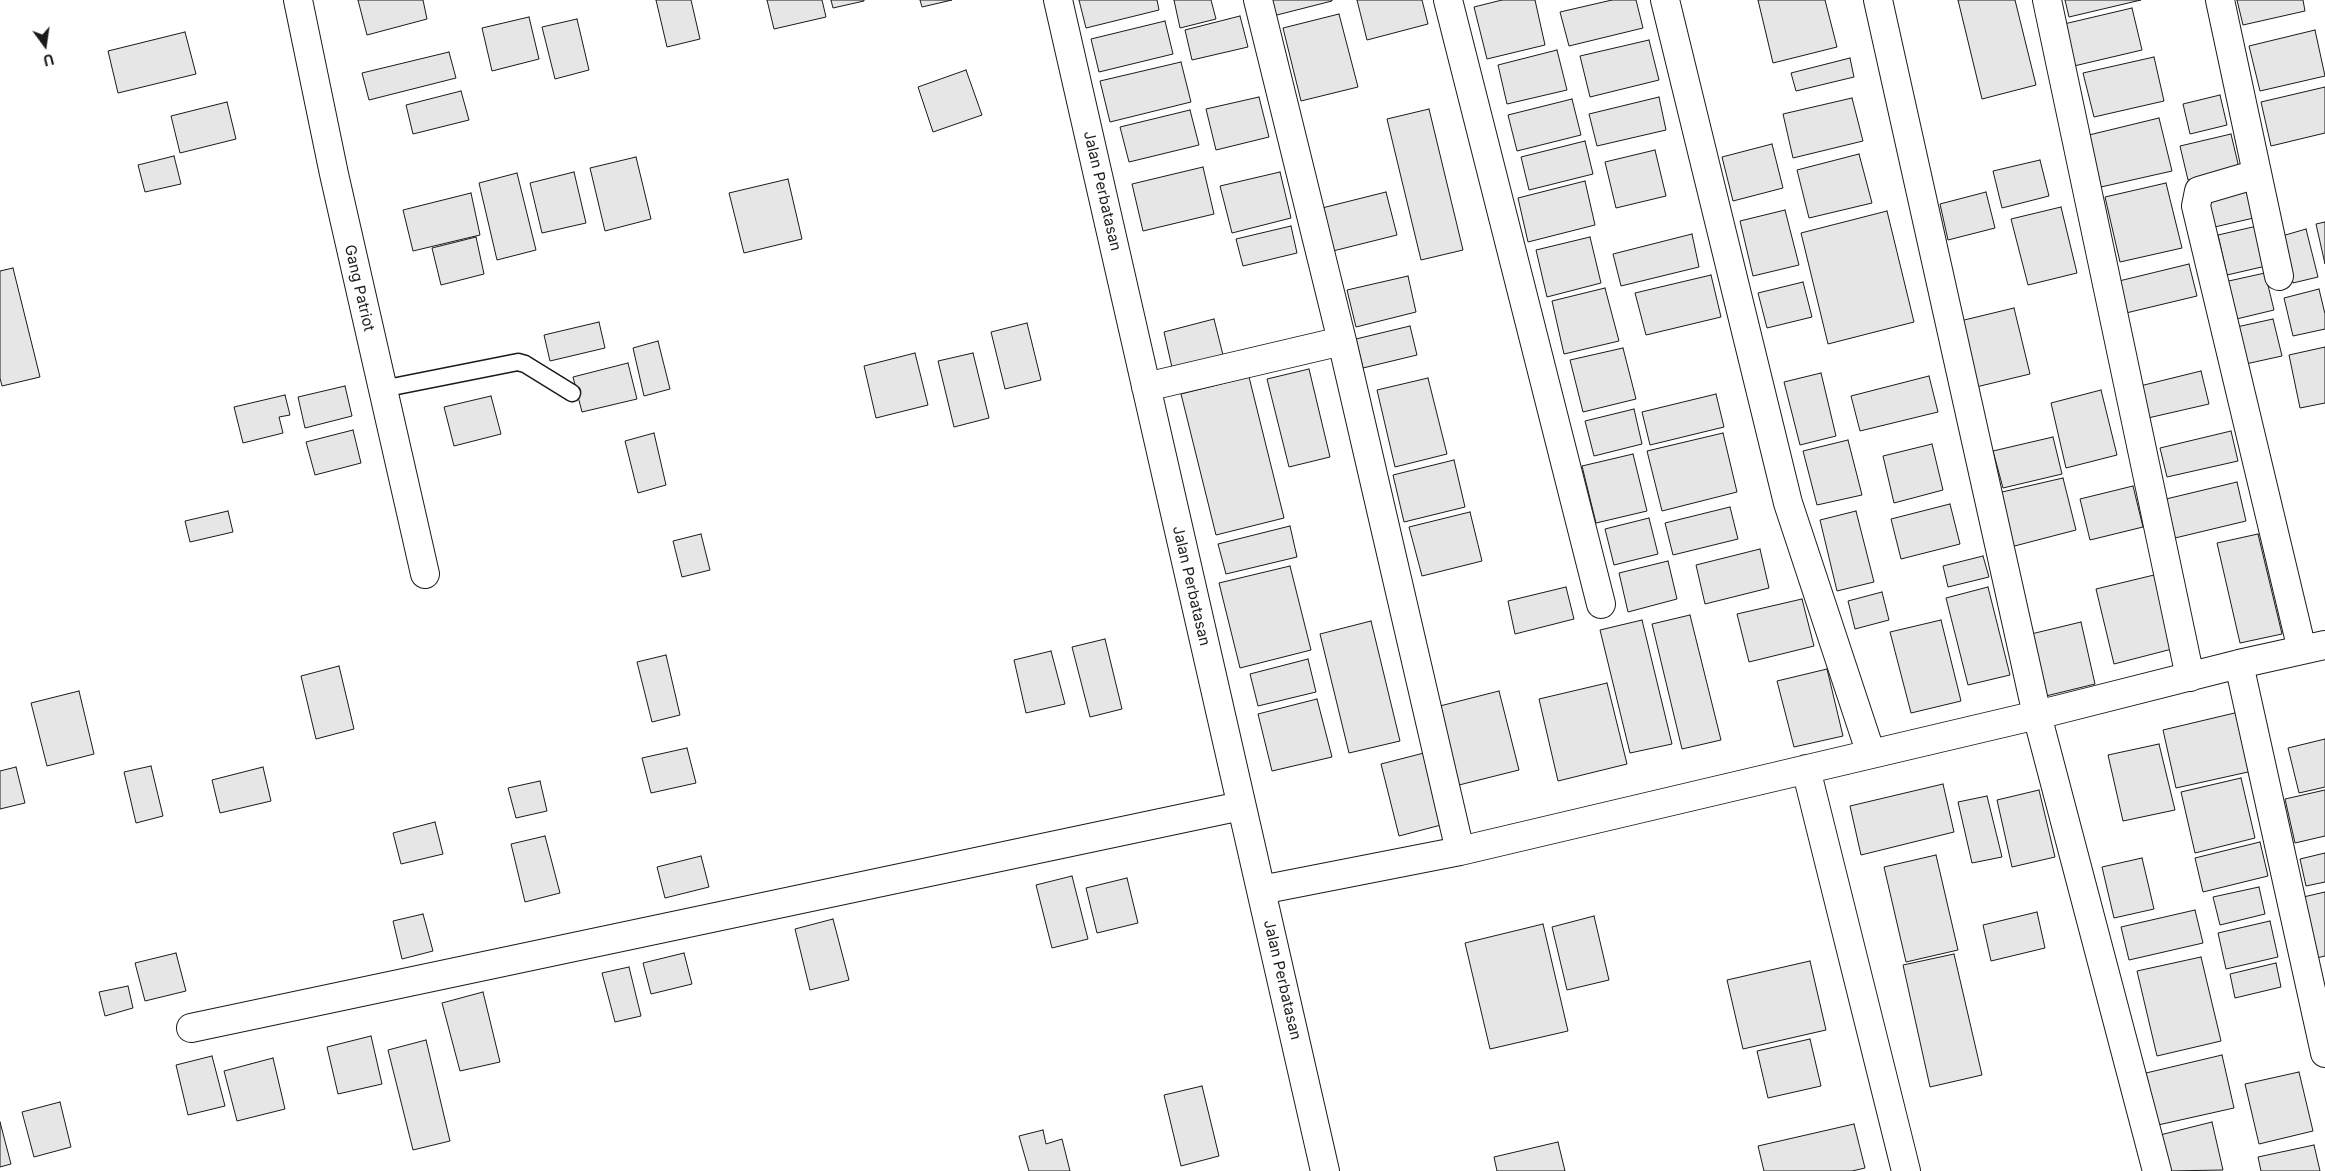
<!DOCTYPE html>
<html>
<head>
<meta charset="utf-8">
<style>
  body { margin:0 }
  #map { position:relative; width:2325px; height:1171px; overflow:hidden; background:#fff; font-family:Inter,sans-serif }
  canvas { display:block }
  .north { position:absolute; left:20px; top:20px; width:50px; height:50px; -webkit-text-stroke:4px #fff; paint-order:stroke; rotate:166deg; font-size:14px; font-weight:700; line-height:20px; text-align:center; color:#1a1a1a }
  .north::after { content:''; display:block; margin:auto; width:18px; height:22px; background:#1a1a1a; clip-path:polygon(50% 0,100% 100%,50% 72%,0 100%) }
</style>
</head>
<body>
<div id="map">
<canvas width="2325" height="1171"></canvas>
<div class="north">U</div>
</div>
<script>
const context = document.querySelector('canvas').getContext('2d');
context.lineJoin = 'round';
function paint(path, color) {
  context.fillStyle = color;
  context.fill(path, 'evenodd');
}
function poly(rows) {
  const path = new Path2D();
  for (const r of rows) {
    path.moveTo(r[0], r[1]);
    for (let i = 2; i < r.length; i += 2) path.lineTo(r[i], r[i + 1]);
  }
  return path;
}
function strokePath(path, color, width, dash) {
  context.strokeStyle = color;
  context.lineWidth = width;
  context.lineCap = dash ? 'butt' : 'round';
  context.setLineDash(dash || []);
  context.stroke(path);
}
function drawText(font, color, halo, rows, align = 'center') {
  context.font = font + ' Inter,sans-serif';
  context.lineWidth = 4;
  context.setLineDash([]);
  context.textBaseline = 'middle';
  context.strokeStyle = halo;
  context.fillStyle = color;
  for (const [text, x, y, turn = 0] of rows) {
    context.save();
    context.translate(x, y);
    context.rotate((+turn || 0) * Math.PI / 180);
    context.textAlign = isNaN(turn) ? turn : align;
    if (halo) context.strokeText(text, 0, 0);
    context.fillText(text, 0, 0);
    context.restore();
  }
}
const building = poly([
  [358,0,423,0,427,19,367,35,358,0],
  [656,0,691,0,700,39,667,47,656,0],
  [767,0,822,0,826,17,774,29,767,0],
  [831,0,864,0,864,1,833,8,831,0],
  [920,0,952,0,922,7,920,0],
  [1079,0,1157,0,1159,10,1086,28,1079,0],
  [1174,0,1211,0,1216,19,1180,28,1174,0],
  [1264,0,1332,0,1332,1,1269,17,1264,0],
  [1357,0,1422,0,1428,24,1367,40,1357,0],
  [1502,0,1535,0,1545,45,1487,59,1474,7,1502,0],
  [1612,0,1636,0,1643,28,1569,46,1560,12,1612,0],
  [1758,0,1825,0,1837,47,1773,63,1758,0],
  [1958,0,2015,0,2036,85,1982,99,1958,0],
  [2065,0,2141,0,2069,17,2065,0],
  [2237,0,2303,0,2305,11,2243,25,2237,0],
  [2132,8,2142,50,2074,66,2064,24,2132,8],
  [1339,14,1358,87,1301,101,1283,28,1339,14],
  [1240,16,1248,47,1192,60,1185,30,1240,16],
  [529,17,539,59,492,71,482,28,529,17],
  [577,19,589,70,555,79,542,27,577,19],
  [1165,21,1173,54,1099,72,1091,39,1165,21],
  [2315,30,2325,76,2260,91,2249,46,2315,30],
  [185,32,196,74,118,93,108,51,185,32],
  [1649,40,1659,80,1590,97,1580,56,1649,40],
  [1557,50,1567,90,1507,104,1498,65,1557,50],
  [449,52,456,78,369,100,362,73,449,52],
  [2154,57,2164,101,2094,117,2083,73,2154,57],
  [1850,58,1854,77,1796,91,1791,73,1850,58],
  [1181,62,1191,102,1110,122,1100,81,1181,62],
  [966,70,982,115,933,132,918,87,966,70],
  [2325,87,2325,133,2271,146,2261,102,2325,87],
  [461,91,469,120,413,134,406,105,461,91],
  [2220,95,2227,125,2190,134,2183,104,2220,95],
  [1259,97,1269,137,1216,150,1206,109,1259,97],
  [1659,97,1666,130,1597,146,1589,114,1659,97],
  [1852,98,1863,141,1793,158,1783,114,1852,98],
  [1572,99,1581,135,1517,151,1508,115,1572,99],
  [227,102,236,139,180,153,171,116,227,102],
  [1429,109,1463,250,1421,260,1387,119,1429,109],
  [1190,110,1199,145,1129,162,1120,127,1190,110],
  [2159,118,2172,171,2101,187,2089,135,2159,118],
  [2231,134,2239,168,2188,180,2180,146,2231,134],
  [1585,141,1593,174,1529,190,1521,157,1585,141],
  [1772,144,1783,188,1733,201,1722,157,1772,144],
  [1655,150,1666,196,1616,208,1605,162,1655,150],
  [1859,154,1872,203,1809,218,1797,170,1859,154],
  [174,156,181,184,145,192,138,165,174,156],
  [636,157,651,219,605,231,590,168,636,157],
  [2040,160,2049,196,2002,208,1993,171,2040,160],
  [1203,167,1214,214,1143,231,1132,184,1203,167],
  [574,172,586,223,542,233,530,183,574,172],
  [1280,172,1291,218,1232,233,1220,186,1280,172],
  [517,173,536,250,497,260,479,183,517,173],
  [788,179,802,239,744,253,729,193,788,179],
  [1585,181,1595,225,1528,242,1518,198,1585,181],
  [2166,183,2182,248,2120,262,2105,197,2166,183],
  [2251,187,2258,217,2206,229,2199,199,2251,187],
  [1386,192,1397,235,1333,251,1322,208,1386,192],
  [1986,192,1995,228,1948,240,1940,204,1986,192],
  [471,193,480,235,413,251,403,210,471,193],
  [2061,207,2077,273,2028,285,2011,219,2061,207],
  [1785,210,1799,265,1753,276,1740,221,1785,210],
  [1887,211,1914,322,1828,344,1801,233,1887,211],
  [2325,222,2325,264,2316,224,2325,222],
  [1291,226,1297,253,1243,266,1236,239,1291,226],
  [2257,226,2266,266,2227,275,2218,235,2257,226],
  [2306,229,2318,277,2293,283,2282,236,2306,229],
  [1692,234,1699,267,1621,286,1613,254,1692,234],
  [476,237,484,274,441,285,432,248,476,237],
  [1590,237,1601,283,1547,297,1536,250,1590,237],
  [2189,264,2197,296,2126,313,2119,281,2189,264],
  [13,268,40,377,2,386,0,378,0,271,13,268],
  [2265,273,2274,310,2224,322,2215,284,2265,273],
  [1711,275,1721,317,1646,335,1635,293,1711,275],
  [1408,276,1416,312,1356,327,1347,290,1408,276],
  [1803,282,1812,317,1767,328,1758,293,1803,282],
  [1605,288,1619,341,1564,354,1552,301,1605,288],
  [2319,289,2325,314,2325,329,2293,336,2284,298,2319,289],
  [2014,308,2030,374,1972,388,1956,322,2014,308],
  [1214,319,1224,359,1173,372,1164,332,1214,319],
  [2273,319,2282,356,2241,365,2232,328,2273,319],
  [599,322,605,348,550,361,544,335,599,322],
  [1027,323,1041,380,1005,389,991,332,1027,323],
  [1410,326,1417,355,1363,368,1356,339,1410,326],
  [658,341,670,389,644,396,633,348,658,341],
  [2325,347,2325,403,2300,408,2289,355,2325,347],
  [1623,348,1636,399,1583,412,1570,360,1623,348],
  [915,353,928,405,876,418,864,366,915,353],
  [973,353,989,418,954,427,938,361,973,353],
  [628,363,637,399,582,412,573,377,628,363],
  [1309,369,1330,457,1289,467,1267,379,1309,369],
  [2201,371,2209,404,2148,418,2140,386,2201,371],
  [1821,373,1836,436,1800,445,1784,382,1821,373],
  [1929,376,1938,412,1860,431,1851,396,1929,376],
  [1249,377,1284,518,1216,535,1181,394,1249,377],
  [1428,378,1447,454,1395,467,1377,390,1428,378],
  [345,386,352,416,305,428,298,397,345,386],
  [2101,390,2117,455,2066,468,2051,403,2101,390],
  [1716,394,1724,427,1650,445,1642,412,1716,394],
  [285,395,290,415,279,417,283,433,243,443,234,407,285,395],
  [491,396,501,434,454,446,444,407,491,396],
  [1634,409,1642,444,1594,456,1585,421,1634,409],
  [353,430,361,463,315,475,306,442,353,430],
  [2231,431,2238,461,2167,477,2160,448,2231,431],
  [654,433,666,485,638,493,625,441,654,433],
  [1723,433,1737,492,1662,511,1647,451,1723,433],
  [2053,437,2062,474,2003,488,1993,451,2053,437],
  [1848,440,1862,495,1817,505,1803,451,1848,440],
  [1932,444,1943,490,1894,503,1883,456,1932,444],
  [1633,454,1647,511,1596,523,1582,466,1633,454],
  [1454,460,1465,507,1404,522,1393,475,1454,460],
  [2063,478,2076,530,2003,549,1989,495,2063,478],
  [2237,482,2246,521,2175,538,2166,499,2237,482],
  [2133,486,2143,527,2090,540,2080,499,2133,486],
  [1950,504,1960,544,1901,559,1891,519,1950,504],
  [1730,507,1738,539,1673,555,1665,523,1730,507],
  [228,511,233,532,190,542,185,521,228,511],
  [1856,511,1874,582,1837,591,1820,520,1856,511],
  [1470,512,1482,561,1422,576,1409,527,1470,512],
  [1649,518,1658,554,1614,565,1605,529,1649,518],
  [1290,526,1297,557,1226,574,1218,544,1290,526],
  [701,534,710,570,682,577,673,541,701,534],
  [2258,534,2282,634,2240,643,2217,543,2258,534],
  [1760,549,1769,588,1705,604,1696,565,1760,549],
  [1983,556,1989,577,1948,587,1943,566,1983,556],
  [1668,561,1677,599,1628,612,1619,573,1668,561],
  [1290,566,1311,650,1240,668,1219,583,1290,566],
  [2154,575,2172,649,2114,664,2096,589,2154,575],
  [1566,587,1574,619,1515,634,1508,601,1566,587],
  [1988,587,2010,675,1968,685,1946,598,1988,587],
  [1882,592,1889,620,1855,629,1848,601,1882,592],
  [1802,599,1814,646,1749,662,1737,614,1802,599],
  [1690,615,1721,740,1682,749,1652,624,1690,615],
  [1642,620,1672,744,1630,753,1600,630,1642,620],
  [1941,620,1961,701,1911,713,1890,632,1941,620],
  [1371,621,1400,741,1349,753,1320,634,1371,621],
  [2081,622,2095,684,2046,696,2031,634,2081,622],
  [1105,639,1122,709,1090,717,1072,647,1105,639],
  [1051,651,1065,704,1026,713,1014,660,1051,651],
  [666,655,680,715,652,722,637,662,666,655],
  [1308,659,1316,692,1258,706,1250,674,1308,659],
  [339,666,354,729,316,739,301,676,339,666],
  [1827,669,1843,736,1794,747,1777,681,1827,669],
  [1607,683,1627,764,1558,781,1539,699,1607,683],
  [79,691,94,754,47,766,31,703,79,691],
  [1499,691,1519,770,1455,786,1436,707,1499,691],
  [1317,699,1332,757,1272,771,1258,714,1317,699],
  [2243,711,2257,770,2176,788,2163,730,2243,711],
  [2325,739,2325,787,2299,793,2288,748,2325,739],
  [2159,744,2175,810,2123,821,2108,755,2159,744],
  [687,748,696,783,651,793,642,758,687,748],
  [1424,753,1441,825,1399,836,1381,764,1424,753],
  [151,766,163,816,136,823,124,772,151,766],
  [16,767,25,803,0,809,0,771,16,767],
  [263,767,271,801,220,813,212,780,263,767],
  [2241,778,2255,838,2195,853,2181,792,2241,778],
  [540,781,547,811,516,818,508,788,540,781],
  [1943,784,1954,832,1861,855,1850,806,1943,784],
  [2039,790,2055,857,2012,867,1997,800,2039,790],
  [2325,790,2325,836,2295,843,2285,799,2325,790],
  [1987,796,2002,857,1972,863,1958,802,1987,796],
  [435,822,443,854,401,864,393,833,435,822],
  [545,836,560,893,525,902,511,844,545,836],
  [2260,842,2268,876,2203,892,2195,858,2260,842],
  [2325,853,2325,882,2306,886,2300,859,2325,853],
  [1936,855,1958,950,1906,962,1884,867,1936,855],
  [701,856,709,887,665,898,657,867,701,856],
  [2142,858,2154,909,2114,918,2102,867,2142,858],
  [1072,876,1088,939,1052,948,1036,885,1072,876],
  [1127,878,1138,923,1097,933,1086,888,1127,878],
  [2259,887,2265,914,2220,925,2213,897,2259,887],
  [2325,892,2325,956,2312,959,2299,898,2325,892],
  [2195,910,2203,943,2129,960,2121,927,2195,910],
  [2037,912,2045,948,1991,961,1983,925,2037,912],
  [423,914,433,951,402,959,393,921,423,914],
  [1594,916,1609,980,1567,990,1552,927,1594,916],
  [833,919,849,980,810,990,795,929,833,919],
  [2270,921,2278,957,2226,969,2218,933,2270,921],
  [1543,924,1568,1031,1490,1049,1465,943,1543,924],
  [176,953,186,991,145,1001,135,963,176,953],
  [684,953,692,984,651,994,643,963,684,953],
  [1954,954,1982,1075,1930,1087,1903,965,1954,954],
  [2201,957,2221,1041,2157,1056,2137,971,2201,957],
  [1810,961,1826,1030,1743,1049,1727,980,1810,961],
  [2276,963,2281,987,2235,998,2230,974,2276,963],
  [629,967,641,1016,615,1022,602,973,629,967],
  [128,986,133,1008,105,1016,99,992,128,986],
  [483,992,500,1062,460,1071,442,1003,483,992],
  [371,1036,382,1084,338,1094,327,1047,371,1036],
  [1810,1039,1821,1086,1768,1098,1757,1051,1810,1039],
  [426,1040,450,1141,413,1150,388,1050,426,1040],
  [2222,1055,2234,1108,2158,1125,2146,1073,2222,1055],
  [212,1056,225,1106,188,1115,176,1065,212,1056],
  [273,1058,285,1109,237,1121,224,1071,273,1058],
  [2299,1072,2313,1131,2259,1144,2245,1084,2299,1072],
  [1202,1086,1219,1156,1181,1166,1164,1095,1202,1086],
  [60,1102,71,1147,34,1157,22,1112,60,1102],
  [0,1122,11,1164,0,1167,0,1122],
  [2212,1122,2223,1170,2168,1171,2160,1135,2212,1122],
  [1854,1124,1865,1168,1852,1171,1764,1171,1758,1146,1854,1124],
  [1043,1130,1046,1144,1062,1139,1070,1171,1029,1171,1019,1136,1043,1130],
  [1558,1142,1565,1171,1497,1171,1494,1157,1558,1142],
  [2314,1145,2320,1171,2261,1171,2258,1157,2314,1145]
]);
paint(building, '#e6e6e6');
strokePath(building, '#1a1a1a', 1);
const service = poly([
  [382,389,518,362,525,364,572,393]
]);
const minor = poly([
  [298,0,334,174,425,574],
  [1058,0,1325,1171],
  [1258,0,1342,341],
  [1448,0,1601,604],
  [1665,0,1788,503,1871,754],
  [1878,0,2037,715,2157,1171],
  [2047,0,2190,677],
  [2220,0,2279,276],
  [2257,174,2199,191,2196,206,2302,650],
  [1146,387,1342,341,1460,851],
  [2325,645,2239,664,2325,1053],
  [1806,769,1906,1171],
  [1261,890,1460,851,2037,715,2239,664],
  [191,1028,1241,806]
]);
strokePath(service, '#1a1a1a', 19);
strokePath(minor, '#1a1a1a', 30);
strokePath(service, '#fff', 16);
strokePath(minor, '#fff', 28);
drawText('15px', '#1a1a1a', '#fff', [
  ["Jalan Perbatasan",1102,191,77],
  ["Gang Patriot",359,288,77],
  ["Jalan Perbatasan",1191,586,77],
  ["Jalan Perbatasan",1282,980,77]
]);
</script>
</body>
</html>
